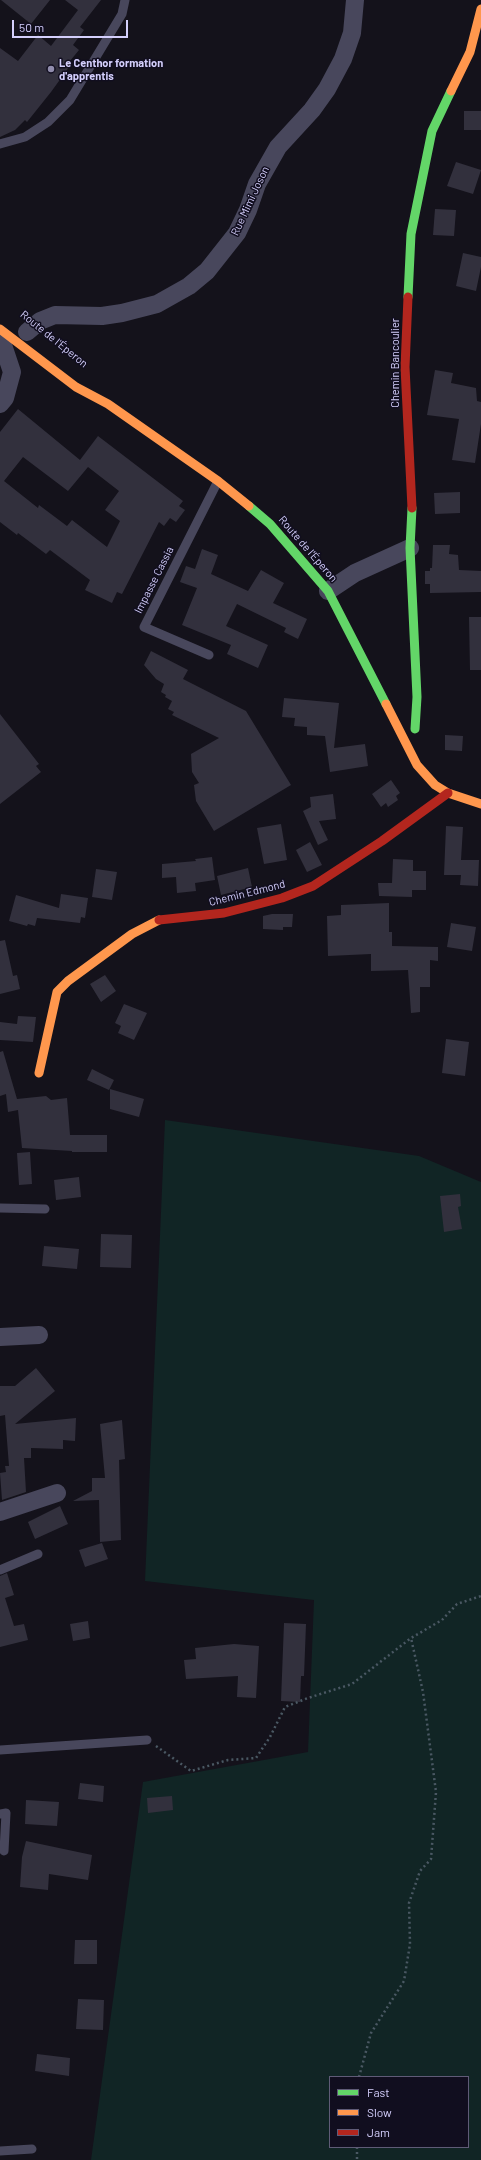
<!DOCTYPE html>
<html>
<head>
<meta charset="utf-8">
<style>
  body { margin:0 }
  #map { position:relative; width:481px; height:2160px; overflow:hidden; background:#14121b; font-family:Barlow,sans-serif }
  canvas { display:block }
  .legend { position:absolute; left:329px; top:2076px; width:140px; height:72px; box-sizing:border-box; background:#110e1f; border:1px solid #5f5b77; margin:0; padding:5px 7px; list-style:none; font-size:12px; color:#d4cffc }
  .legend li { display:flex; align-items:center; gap:8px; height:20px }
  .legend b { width:20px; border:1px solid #5f5b77 }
  .scale { position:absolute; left:12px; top:20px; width:116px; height:18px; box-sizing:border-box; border:2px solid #d4cffc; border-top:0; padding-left:5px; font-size:12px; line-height:14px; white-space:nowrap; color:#d4cffc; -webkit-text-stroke:3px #110e1f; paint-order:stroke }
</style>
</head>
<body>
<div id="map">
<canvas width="481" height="2160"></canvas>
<ul class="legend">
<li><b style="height:5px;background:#63d668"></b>Fast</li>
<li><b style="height:5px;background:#ff974d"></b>Slow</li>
<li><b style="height:5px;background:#b3261e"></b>Jam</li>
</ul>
<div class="scale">50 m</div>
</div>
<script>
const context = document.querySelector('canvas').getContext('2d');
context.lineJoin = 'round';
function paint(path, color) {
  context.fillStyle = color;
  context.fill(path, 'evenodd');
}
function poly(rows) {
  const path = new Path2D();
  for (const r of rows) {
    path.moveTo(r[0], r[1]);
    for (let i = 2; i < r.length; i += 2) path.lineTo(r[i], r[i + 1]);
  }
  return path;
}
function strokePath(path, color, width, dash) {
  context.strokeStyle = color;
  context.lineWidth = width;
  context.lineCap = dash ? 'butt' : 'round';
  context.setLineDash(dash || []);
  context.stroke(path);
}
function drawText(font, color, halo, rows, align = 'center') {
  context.font = font + ' Barlow,sans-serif';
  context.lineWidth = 3;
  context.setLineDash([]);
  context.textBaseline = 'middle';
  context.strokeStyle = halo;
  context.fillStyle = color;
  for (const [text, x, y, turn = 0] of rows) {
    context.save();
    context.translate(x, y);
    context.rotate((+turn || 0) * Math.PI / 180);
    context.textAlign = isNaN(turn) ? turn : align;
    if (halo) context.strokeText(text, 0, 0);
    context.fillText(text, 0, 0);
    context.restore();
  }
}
paint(poly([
  [165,1120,419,1156,481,1182,481,2160,91,2160,143,1782,308,1752,314,1600,145,1581],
  [330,2077,468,2077,468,2147,330,2147]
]), '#112525');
paint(poly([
  [1,0,50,0,31,24],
  [65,0,101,0,80,27,84,30,73,45,79,50,70,61,72,63,51,92,27,122,25,120,15,130,0,137,0,48,18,61,38,35,51,46,78,10],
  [464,111,481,111,481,130,464,130],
  [456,162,481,170,473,194,447,186],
  [435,209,456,210,454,236,433,235],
  [463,253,481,257,481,267,476,291,456,286],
  [435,370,453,373,451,383,476,388,477,401,481,402,481,424,475,463,452,460,459,419,427,415],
  [18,409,80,460,98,436,183,501,179,506,185,510,176,522,170,518,164,526,159,522,122,594,117,592,112,603,85,590,90,580,50,550,46,554,18,533,17,535,0,522,0,432],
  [23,457,68,491,88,467,119,491,105,510,120,521,107,547,72,520,67,526,39,505,38,508,4,481],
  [460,492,460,513,435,514,434,493],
  [433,545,450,545,449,554,458,555,459,570,481,571,481,592,430,593,430,584,425,584,425,571,430,571,430,568,432,568],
  [202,549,218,555,211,574,248,591,261,570,284,583,273,603,307,619,298,639,284,632,286,628,237,604,226,626,268,645,258,668,227,654,231,645,182,625,197,588,180,582,186,566,195,569],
  [469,617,481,617,481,670,470,670],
  [151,651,188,670,183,679,246,711,291,785,214,831,196,801,194,785,199,783,192,772,191,754,219,738,172,715,174,712,168,709,172,701,165,697,166,695,161,692,164,684,156,679,144,665],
  [284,698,339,703,334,748,365,744,368,766,330,772,325,736,307,735,307,727,294,726,295,718,282,717],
  [0,714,39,764,36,766,41,772,0,804],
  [445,735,463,736,462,751,445,750],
  [391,780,400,793,396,796,398,800,388,807,386,803,381,807,372,794],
  [333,794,336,819,319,821,328,840,318,845,303,811,311,807,310,797],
  [281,824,287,860,264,864,257,828],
  [446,826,463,827,461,860,479,860,478,886,460,885,461,875,444,875],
  [310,842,322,865,307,872,296,850],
  [212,857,215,880,195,883,196,891,177,893,176,877,162,878,162,864,196,861,195,859],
  [393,859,413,860,413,871,426,871,426,890,412,890,412,897,379,896,378,883,392,883],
  [248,868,252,887,221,895,217,876],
  [96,869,117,872,112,900,92,897],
  [61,894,88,898,85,918,81,917,80,923,37,918,35,926,28,924,27,926,9,921,16,895,59,908],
  [389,903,389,932,392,932,392,946,438,947,438,961,430,960,430,987,420,987,420,1012,411,1013,408,970,371,971,371,954,328,956,327,916,341,915,341,905],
  [272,914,293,914,292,927,283,927,283,930,263,929,263,916],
  [451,923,476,927,472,951,447,947],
  [5,940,13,976,17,975,20,989,0,994,0,941],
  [105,975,116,991,101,1002,90,984],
  [124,1004,147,1013,134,1040,118,1033,121,1026,115,1023],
  [18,1016,36,1017,33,1042,0,1040,0,1022,17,1024],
  [446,1039,469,1042,465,1076,442,1073],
  [3,1051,17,1099,46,1096,51,1100,67,1098,70,1135,107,1135,107,1152,72,1152,72,1151,22,1148,18,1110,8,1112,6,1094,0,1096,0,1052],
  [92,1069,114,1080,109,1090,87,1080],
  [110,1089,144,1099,139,1117,110,1109],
  [30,1152,32,1184,19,1185,17,1153],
  [79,1177,81,1197,56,1200,54,1180],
  [460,1194,461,1206,458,1207,462,1229,444,1232,440,1196],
  [101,1234,132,1235,131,1268,100,1267],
  [44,1246,79,1249,77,1269,42,1266],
  [36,1368,55,1391,15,1424,76,1418,75,1441,63,1440,63,1449,31,1448,31,1458,24,1458,26,1492,2,1500,0,1473,6,1472,5,1466,9,1466,5,1415,0,1416,0,1386,15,1386],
  [122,1420,125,1459,119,1460,121,1540,100,1542,99,1500,73,1501,92,1491,92,1478,105,1478,100,1424],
  [60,1506,68,1524,35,1539,28,1522],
  [102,1543,108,1559,85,1567,79,1550],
  [7,1573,14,1595,5,1598,14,1626,24,1624,28,1640,0,1647,0,1576],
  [88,1621,90,1638,73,1641,70,1624],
  [284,1623,306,1624,304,1676,301,1676,300,1702,281,1701],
  [234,1644,259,1646,256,1698,237,1697,238,1676,186,1679,184,1660,196,1659,195,1648],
  [80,1783,104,1786,103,1802,78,1799],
  [172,1796,173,1810,148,1813,147,1798],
  [26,1800,59,1802,57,1826,25,1824],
  [26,1841,92,1855,88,1880,49,1874,48,1890,20,1887,22,1857],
  [75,1940,97,1940,97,1964,74,1964],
  [78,1999,104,2000,103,2030,76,2029],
  [37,2054,70,2058,69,2076,35,2071]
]), '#32303d');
strokePath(poly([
  [156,1746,191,1771,228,1760,256,1758,270,1737,285,1707,308,1698,352,1684,411,1638],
  [359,2077,371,2033,404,1981,410,1944,409,1903,420,1871,431,1859,436,1792,423,1692,411,1638,442,1620,457,1604,481,1596],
  [357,2147,357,2160]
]), '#4a5863', 2.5, [2, 3]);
strokePath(poly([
  [0,144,25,137,48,122,70,100,122,14,125,0],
  [209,655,144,627,218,481],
  [0,1208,45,1209],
  [0,1570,38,1554],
  [0,1750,147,1740],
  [0,1814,6,1813,4,1851],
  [0,2151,32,2149]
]), '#48475c', 9);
strokePath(poly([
  [27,332,40,321,55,315,102,316,122,313,157,304,189,286,207,271,237,233,248,210,257,184,278,147,312,110,327,89,343,59,352,33,355,0],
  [0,336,12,372,5,398,0,404],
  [328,591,355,573,410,548],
  [0,1337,39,1335],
  [0,1512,57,1493]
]), '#48475c', 18);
strokePath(poly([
  [408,297,411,234,432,131,451,91],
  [249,506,270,524,328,591,386,704],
  [412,508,410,548,417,697,415,729]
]), '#63d668', 9);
strokePath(poly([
  [451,91,470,52,481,9],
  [0,329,76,387,108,404,218,481,249,506],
  [386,704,417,765,435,785,448,793,481,804],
  [39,1073,57,992,68,981,132,934,159,920]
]), '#ff974d', 9);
strokePath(poly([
  [408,297,405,367,412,508],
  [159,920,224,913,282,898,313,886,382,841,448,793]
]), '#b3261e', 9);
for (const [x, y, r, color] of [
  [51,69,4,"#918dad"]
]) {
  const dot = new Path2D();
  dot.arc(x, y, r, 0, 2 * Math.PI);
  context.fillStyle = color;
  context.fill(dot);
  strokePath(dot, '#110e1f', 1.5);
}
drawText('bold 11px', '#d4cffc', '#110e1f', [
  ["Le Centhor formation",59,63],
  ["d'apprentis",59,76]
], 'left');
drawText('11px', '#d4cffc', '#110e1f', [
  ["Rue Mimi Joson",250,201,-65],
  ["Route de l'Éperon",54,339,39],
  ["Chemin Bancoulier",395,363,-90],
  ["Route de l'Éperon",308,549,49],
  ["Impasse Cassia",154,580,-63],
  ["Chemin Edmond",247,893,-14]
]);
</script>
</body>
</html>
